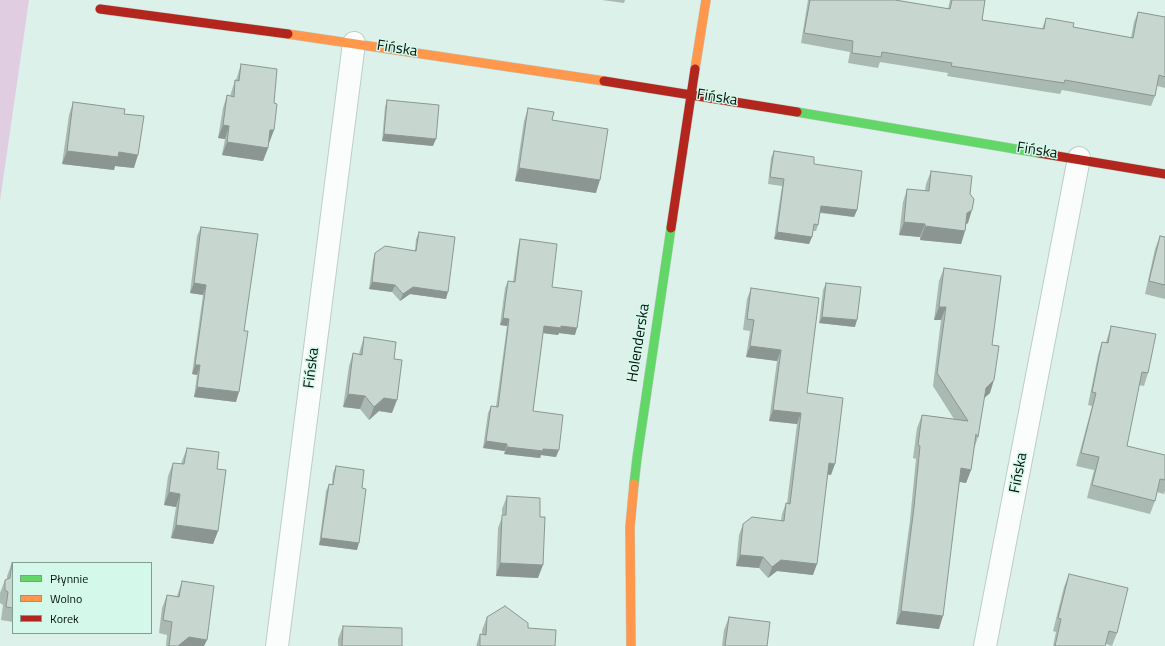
<!DOCTYPE html>
<html>
<head>
<meta charset="utf-8">
<style>
  body { margin:0 }
  #map { position:relative; width:1165px; height:646px; overflow:hidden; background:#dcf1e9; font-family:"Titillium Web",sans-serif }
  canvas { display:block }
  .legend { position:absolute; left:12px; top:562px; width:140px; height:72px; box-sizing:border-box; background:#d4f9ea; border:1px solid #819c91; margin:0; padding:5px 7px; list-style:none; font-size:12px; color:#04100b }
  .legend li { display:flex; align-items:center; gap:8px; height:20px }
  .legend b { width:20px; border:1px solid #819c91 }
</style>
</head>
<body>
<div id="map">
<canvas width="1165" height="646"></canvas>
<ul class="legend">
<li><b style="height:5px;background:#63d668"></b>Płynnie</li>
<li><b style="height:5px;background:#ff974d"></b>Wolno</li>
<li><b style="height:5px;background:#b3261e"></b>Korek</li>
</ul>
</div>
<script>
const context = document.querySelector('canvas').getContext('2d');
context.lineJoin = 'round';
function paint(path, color) {
  context.fillStyle = color;
  context.fill(path, 'evenodd');
}
function poly(rows) {
  const path = new Path2D();
  for (const r of rows) {
    path.moveTo(r[0], r[1]);
    for (let i = 2; i < r.length; i += 2) path.lineTo(r[i], r[i + 1]);
  }
  return path;
}
function strokePath(path, color, width, dash) {
  context.strokeStyle = color;
  context.lineWidth = width;
  context.lineCap = dash ? 'butt' : 'round';
  context.setLineDash(dash || []);
  context.stroke(path);
}
function drawText(font, color, halo, rows, align = 'center') {
  context.font = font + ' "Titillium Web",sans-serif';
  context.lineWidth = 3;
  context.setLineDash([]);
  context.textBaseline = 'middle';
  context.strokeStyle = halo;
  context.fillStyle = color;
  for (const [text, x, y, turn = 0] of rows) {
    context.save();
    context.translate(x, y);
    context.rotate((+turn || 0) * Math.PI / 180);
    context.textAlign = isNaN(turn) ? turn : align;
    if (halo) context.strokeText(text, 0, 0);
    context.fillText(text, 0, 0);
    context.restore();
  }
}
paint(poly([
  [0,0,29,0,0,201]
]), '#e0cde1');
const street = poly([
  [277,646,354,43],
  [985,646,1079,158]
]);
const fast = poly([
  [797,112,1039,153],
  [634,484,637,458,671,228]
]);
const slow = poly([
  [288,34,604,81],
  [695,69,706,0],
  [631,646,630,527,634,484]
]);
const jam = poly([
  [100,9,288,34],
  [604,81,797,112],
  [1039,153,1165,174],
  [671,228,695,69]
]);
strokePath(street, '#bdcdc6', 24);
strokePath(fast, '#bdcdc6', 10);
strokePath(slow, '#bdcdc6', 10);
strokePath(jam, '#bdcdc6', 10);
strokePath(street, '#fafdfc', 22);
strokePath(fast, '#63d668', 9);
strokePath(slow, '#ff974d', 9);
strokePath(jam, '#b3261e', 9);
paint(poly([
  [602,0,625,0,624,3],
  [808,0,895,0,948,9,950,0,985,0,982,20,1042,29,1046,18,1073,27,1131,38,1134,22,1138,12,1165,17,1165,88,1157,86,1155,96,1151,106,1062,90,1060,94,947,76,948,73,880,62,878,68,848,63,850,52,801,43],
  [241,64,274,103,274,130,269,143,268,143,268,148,263,161,222,155,225,139,218,138,223,108,227,95,230,96,231,93,235,80,236,80,237,77],
  [387,100,433,146,382,141,385,107],
  [73,102,124,114,134,168,115,166,114,170,62,164,69,115],
  [528,108,552,120,596,193,515,181,524,121],
  [774,151,814,164,857,210,854,217,820,213,818,225,816,231,813,231,812,237,809,244,774,239,782,186,768,184,771,158],
  [931,171,970,194,968,223,966,224,965,231,961,244,920,240,920,237,899,235,903,202,907,189,925,191,926,184],
  [201,227,244,331,236,402,194,397,197,375,192,374,203,295,190,293,197,236],
  [419,232,446,299,410,294,400,301,392,292,369,289,373,260,375,253,415,250,416,239],
  [1160,236,1165,237,1165,299,1145,294,1155,249],
  [520,239,552,287,575,335,559,333,558,335,543,333,533,411,556,457,541,455,540,458,504,454,505,451,483,448,488,413,491,406,496,407,507,326,500,325,505,288,508,281,513,282,518,246],
  [944,268,992,345,990,393,984,398,978,437,974,449,971,470,966,483,959,482,939,629,896,624,910,520,916,459,913,458,917,428,922,415,954,419,933,386,941,320,934,320,939,281],
  [826,283,855,327,819,323,823,290],
  [751,288,807,393,831,475,828,474,813,575,777,571,768,578,759,568,736,566,739,535,743,524,781,521,782,514,786,503,787,503,797,424,769,421,777,361,746,357,750,331,743,330,747,299],
  [1111,326,1148,373,1144,386,1139,385,1127,446,1165,455,1165,491,1164,494,1157,492,1155,501,1150,514,1087,498,1094,470,1076,466,1092,406,1088,405,1098,355,1102,342,1106,342],
  [364,337,394,359,392,413,379,411,369,420,360,409,343,407,349,366,353,353,359,354,360,350],
  [187,448,217,469,218,531,213,544,171,538,176,507,164,505,168,476,173,463,181,464,182,461],
  [336,466,362,488,357,550,319,545,326,491,329,484,332,484,333,473],
  [507,496,538,578,496,576,498,528,502,517,502,509],
  [12,563,13,563,13,622,1,620,3,605,0,603,0,593,5,580,7,579,7,576],
  [1069,574,1117,633,1112,646,1106,644,1105,646,1053,646,1056,632,1053,631,1064,587],
  [182,581,204,646,166,646,167,635,159,633,162,608,167,595,177,596],
  [487,617,528,628,555,646,476,646,480,634,482,634,482,630],
  [729,617,767,646,722,646,724,630],
  [343,626,402,646,338,646,338,639]
]), '#abb9b3');
paint(poly([
  [223,125,229,126,225,139,218,138],
  [270,130,274,130,269,143,265,143],
  [384,134,436,139,433,146,382,141],
  [227,142,268,148,263,161,222,155],
  [67,151,119,152,138,155,134,168,115,166,114,170,62,164],
  [519,168,600,180,596,193,515,181],
  [821,206,857,210,854,217,818,212],
  [972,210,968,223,963,226,967,213],
  [904,222,925,224,920,237,899,235],
  [925,226,965,231,961,244,920,240],
  [777,232,812,237,809,244,774,239],
  [372,282,395,285,392,292,369,289],
  [194,283,206,285,203,295,190,293],
  [413,287,448,292,446,299,410,294,400,301,403,294],
  [939,307,946,307,941,320,934,320],
  [822,317,857,320,855,327,819,323],
  [503,318,509,319,507,326,500,325],
  [544,326,561,326,577,328,575,335,559,333,558,335,542,333],
  [750,346,781,350,777,361,746,357],
  [195,365,200,365,197,375,192,374],
  [994,380,990,393,981,401,986,388],
  [197,387,239,392,236,402,194,397],
  [348,394,365,396,360,409,343,407],
  [384,398,397,400,392,413,379,411,369,420,374,407],
  [773,410,801,413,797,424,769,421],
  [486,441,507,444,505,451,483,448],
  [507,447,543,449,559,450,556,457,541,455,540,458,504,454],
  [829,463,835,464,831,475,825,474],
  [961,468,971,470,966,483,956,481],
  [169,492,180,494,176,507,164,505],
  [176,525,218,531,213,544,171,538],
  [321,538,359,543,357,550,319,545],
  [740,555,763,557,759,568,736,566],
  [781,560,817,564,813,575,777,571,768,578,772,567],
  [500,563,543,565,538,578,496,576],
  [901,611,943,616,939,629,896,624],
  [189,637,207,640,204,646,178,646]
]), '#8b9692');
const building = poly([
  [810,0,895,0,950,9,952,0,985,0,982,20,1044,29,1046,18,1074,23,1073,27,1133,38,1138,12,1165,17,1165,77,1159,75,1155,96,1065,80,1064,83,951,66,952,63,882,52,881,57,852,53,853,41,804,33,810,0],
  [241,64,277,69,274,103,277,104,274,130,270,130,268,148,227,142,229,126,223,125,227,95,234,97,235,80,239,81,241,64],
  [387,100,439,105,436,139,384,134,387,100],
  [73,102,125,109,124,114,144,116,138,155,119,152,118,157,67,151,73,102],
  [528,108,554,112,552,120,608,129,600,180,519,168,528,108],
  [774,151,814,157,814,164,862,171,857,210,821,206,818,225,814,224,812,237,777,232,784,179,770,177,774,151],
  [931,171,972,176,970,194,974,199,972,210,967,213,965,231,925,226,925,224,904,222,907,189,929,191,931,171],
  [201,227,258,234,244,331,248,331,239,392,197,387,200,365,195,365,206,285,194,283,201,227],
  [419,232,455,237,448,292,413,287,403,294,395,285,372,282,375,253,385,246,416,251,419,232],
  [1160,236,1165,237,1165,285,1149,281,1160,236],
  [520,239,557,244,552,287,582,291,577,328,561,326,561,328,544,326,533,411,563,415,559,450,543,449,543,451,507,447,507,444,486,441,491,406,498,407,509,319,503,318,508,281,515,282,520,239],
  [944,268,1001,276,992,345,999,346,994,380,986,388,978,437,976,434,971,470,961,468,943,616,901,611,914,507,920,446,918,445,922,415,968,421,937,373,946,307,939,307,944,268],
  [826,283,861,287,857,320,822,317,826,283],
  [751,288,819,298,807,393,843,398,835,464,829,463,817,564,781,560,772,567,763,557,740,555,743,524,752,517,784,521,786,503,790,504,801,413,773,410,781,350,750,346,754,320,747,319,751,288],
  [1111,326,1156,334,1148,373,1142,372,1127,446,1165,455,1165,480,1160,479,1155,501,1092,485,1099,457,1081,453,1096,393,1092,392,1102,342,1108,343,1111,326],
  [364,337,396,342,394,359,402,360,397,400,384,398,374,407,365,396,348,394,353,353,362,355,364,337],
  [187,448,219,452,217,469,226,470,218,531,176,525,180,494,169,492,173,463,184,464,187,448],
  [336,466,364,470,362,488,366,489,359,543,321,538,329,484,333,485,336,466],
  [507,496,540,498,540,517,545,517,543,565,500,563,502,515,506,515,507,496],
  [12,563,13,563,13,608,6,607,8,592,5,590,5,580,10,578,12,563],
  [1069,574,1128,588,1117,633,1109,631,1105,646,1055,646,1061,619,1058,618,1069,574],
  [182,581,214,586,207,640,189,637,178,646,169,646,172,622,163,620,167,595,179,597,182,581],
  [505,606,528,623,528,628,556,630,555,646,480,646,480,634,486,635,487,617,505,606],
  [729,617,770,622,767,646,725,646,729,617],
  [343,626,402,628,402,646,342,646,343,626]
]);
paint(building, '#c7d7d0');
strokePath(building, '#8b9692', 1);
drawText('15px', '#04100b', '#d4f9ea', [
  ["Fińska",397,49,9],
  ["Fińska",717,98,9],
  ["Fińska",1037,151,9],
  ["Holenderska",639,343,-81],
  ["Fińska",312,368,-83],
  ["Fińska",1019,473,-79]
]);
</script>
</body>
</html>
